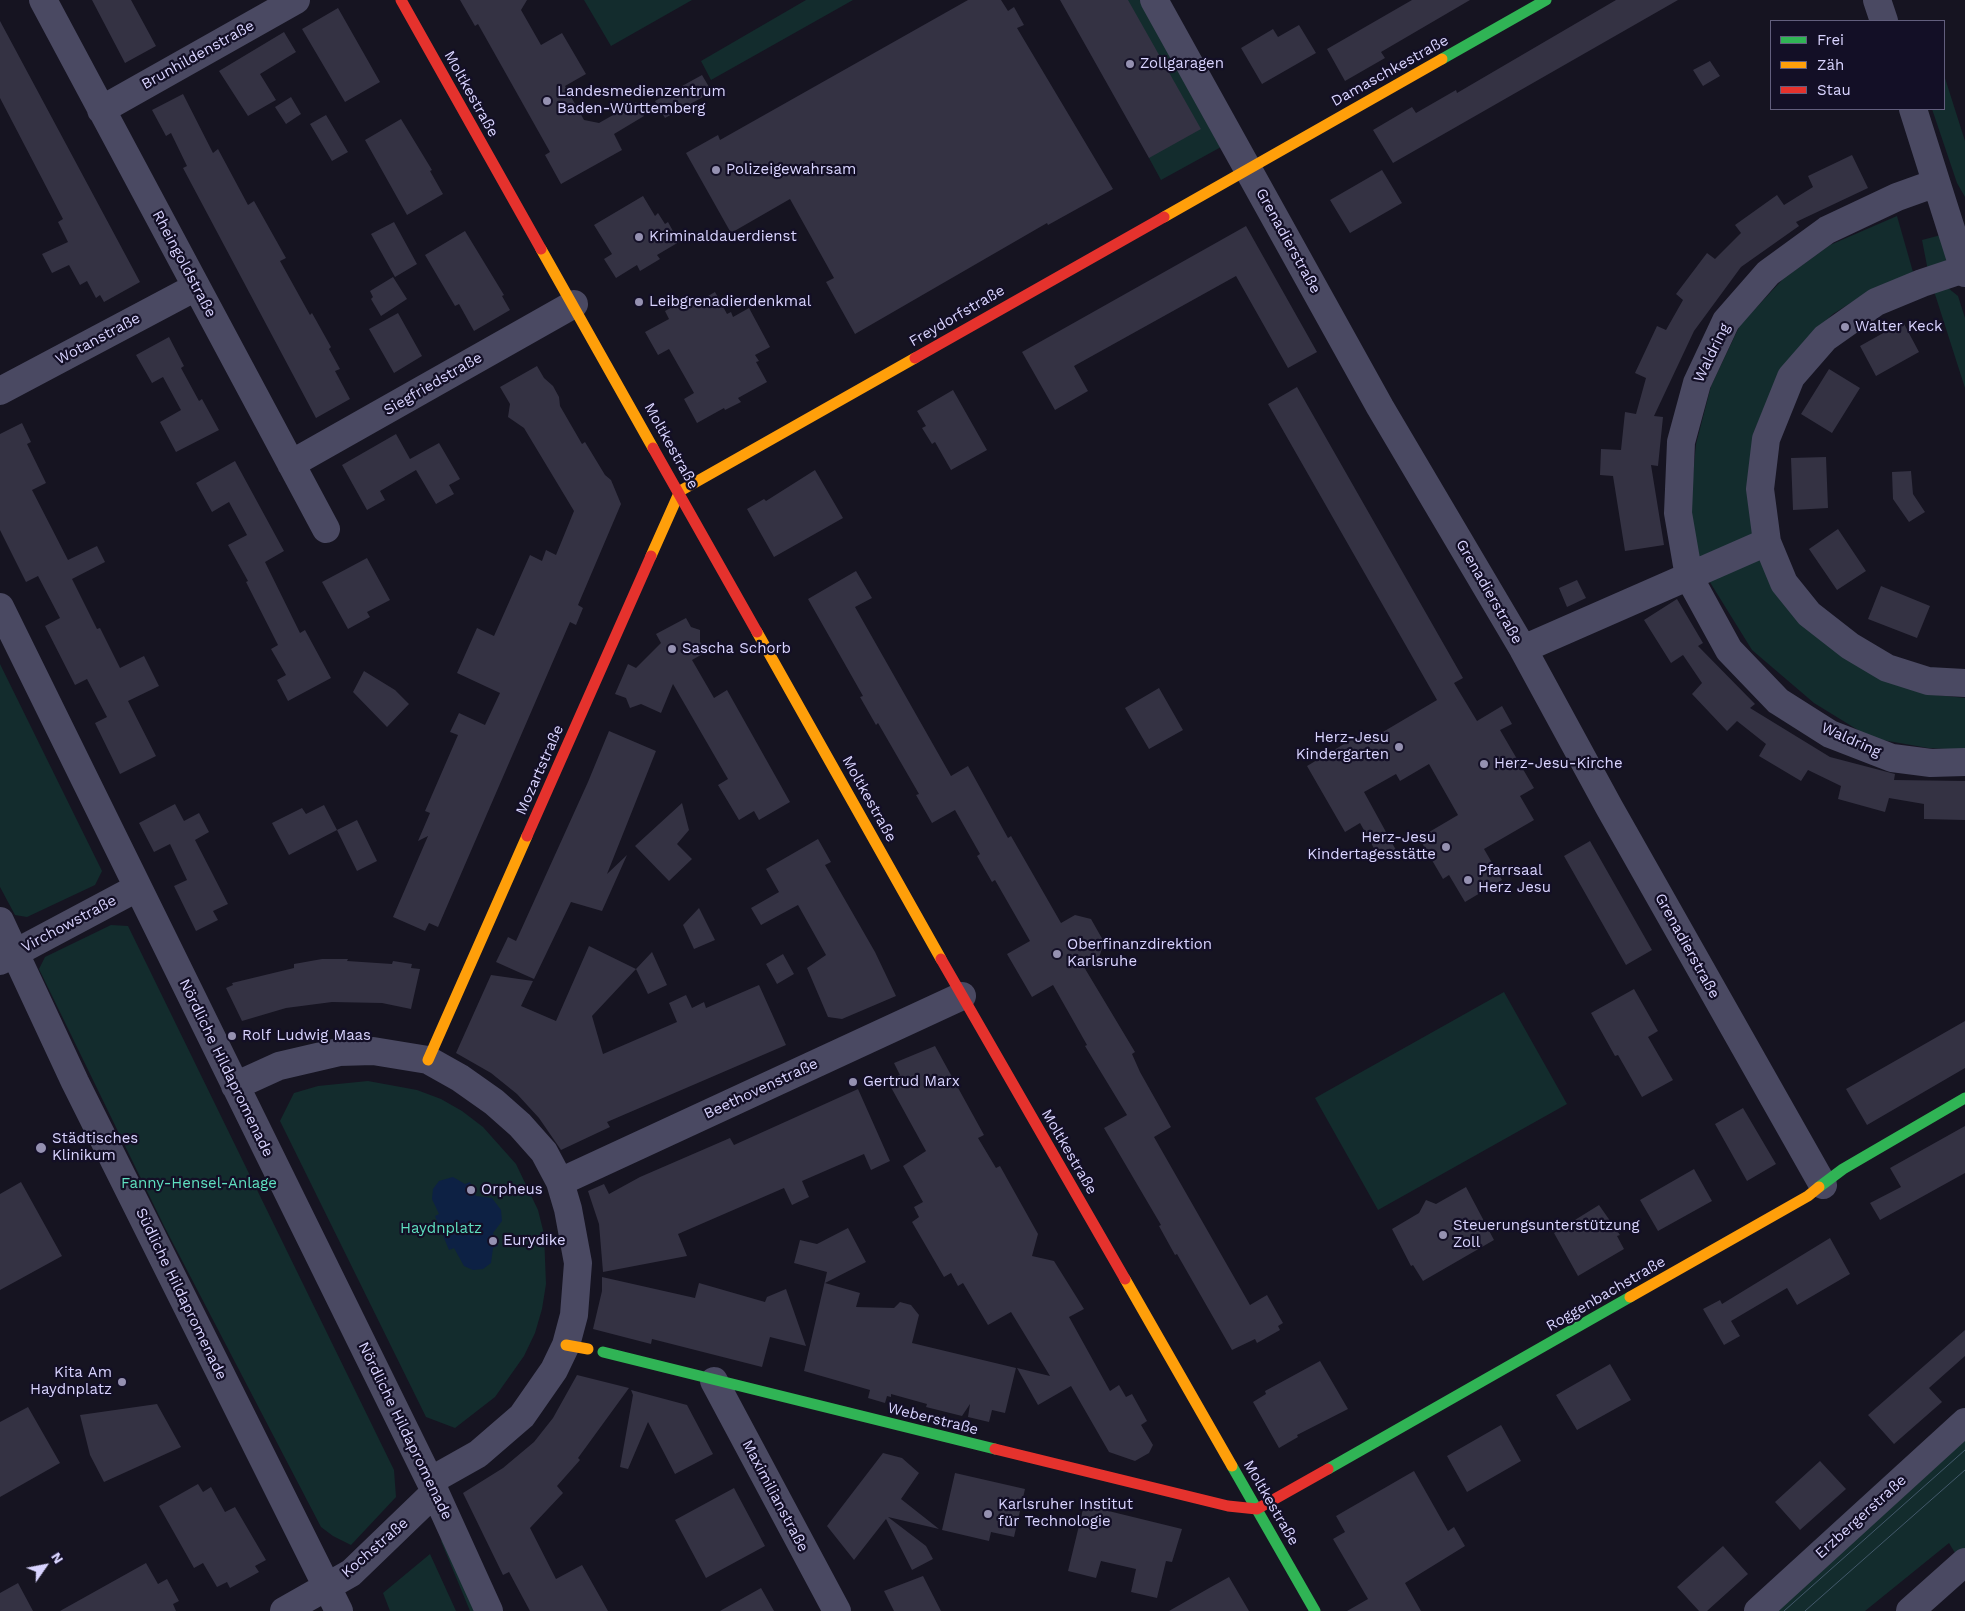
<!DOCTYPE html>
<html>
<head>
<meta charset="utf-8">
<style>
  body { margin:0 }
  #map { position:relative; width:1965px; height:1611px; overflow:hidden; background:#161421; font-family:"Work Sans",sans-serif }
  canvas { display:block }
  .legend { position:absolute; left:1770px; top:20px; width:175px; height:90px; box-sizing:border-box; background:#130f26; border:1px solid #625e7d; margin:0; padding:6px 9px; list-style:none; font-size:15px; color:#d9d4ff }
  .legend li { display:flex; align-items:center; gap:10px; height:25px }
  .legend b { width:25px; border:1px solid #625e7d }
  .north { position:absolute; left:20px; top:1541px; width:50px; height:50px; -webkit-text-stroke:4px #130f26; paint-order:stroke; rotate:57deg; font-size:14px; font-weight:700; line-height:20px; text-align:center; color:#d9d4ff }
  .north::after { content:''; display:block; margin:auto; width:18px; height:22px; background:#d9d4ff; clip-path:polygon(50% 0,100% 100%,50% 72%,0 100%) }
</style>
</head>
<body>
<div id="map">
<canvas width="1965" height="1611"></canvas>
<ul class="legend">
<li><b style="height:6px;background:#30b455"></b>Frei</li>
<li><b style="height:6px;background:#ff9f0a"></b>Zäh</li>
<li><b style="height:6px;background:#e5322d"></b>Stau</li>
</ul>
<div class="north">N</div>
</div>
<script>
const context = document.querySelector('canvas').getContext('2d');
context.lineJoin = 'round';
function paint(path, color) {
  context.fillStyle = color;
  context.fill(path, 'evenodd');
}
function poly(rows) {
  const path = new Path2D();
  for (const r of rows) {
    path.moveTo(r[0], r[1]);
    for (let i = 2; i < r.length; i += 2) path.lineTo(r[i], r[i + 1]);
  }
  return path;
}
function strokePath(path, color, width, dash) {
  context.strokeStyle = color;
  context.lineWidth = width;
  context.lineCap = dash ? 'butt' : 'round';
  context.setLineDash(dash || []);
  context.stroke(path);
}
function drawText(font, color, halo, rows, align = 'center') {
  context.font = font + ' "Work Sans",sans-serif';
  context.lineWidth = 4.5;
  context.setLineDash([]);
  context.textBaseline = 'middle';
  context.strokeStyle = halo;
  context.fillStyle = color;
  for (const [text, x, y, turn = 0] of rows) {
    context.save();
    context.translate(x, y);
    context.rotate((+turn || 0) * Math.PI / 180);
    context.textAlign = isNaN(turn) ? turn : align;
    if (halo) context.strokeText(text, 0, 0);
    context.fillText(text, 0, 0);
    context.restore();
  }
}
paint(poly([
  [584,0,692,0,611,46],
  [806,0,853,0,711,80,701,61],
  [1127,0,1141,0,1221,147,1161,180,1149,158],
  [1944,75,1965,141,1965,197,1957,183,1932,109,1944,109],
  [1897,216,1913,272,1860,297,1833,314,1806,339,1781,370,1753,434,1749,505,1754,536,1697,563,1690,507,1696,444,1711,386,1740,325,1783,279,1830,245],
  [1941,235,1948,257,1940,270,1929,276,1922,240],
  [1933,288,1948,288,1958,296,1965,318,1965,388],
  [1755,552,1784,603,1927,694,1965,698,1965,750,1928,748,1871,738,1814,703,1752,650,1708,579],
  [0,664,102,871,95,885,27,917,15,915,0,887],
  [111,925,128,926,394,1470,396,1497,351,1545,333,1536,321,1527,164,1226,39,969,45,957],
  [1504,992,1567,1104,1378,1210,1315,1098],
  [368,1081,417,1090,441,1099,462,1111,483,1127,516,1164,538,1210,544,1234,546,1284,542,1309,535,1333,524,1356,495,1397,455,1428,426,1417,280,1121,294,1093,318,1086],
  [1965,1440,1965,1551,1958,1558,1949,1543,1865,1611,1773,1611],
  [445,1537,480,1611,470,1611,441,1541],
  [430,1554,456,1611,390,1611,383,1593]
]), '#132c2d');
paint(poly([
  [453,1177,465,1184,470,1182,476,1196,492,1198,501,1210,502,1221,493,1233,498,1246,493,1248,491,1263,483,1269,473,1270,464,1266,454,1248,449,1250,435,1216,439,1214,432,1199,433,1189,439,1181]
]), '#0d2144');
paint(poly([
  [92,0,131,0,156,46,125,63],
  [460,0,527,0,521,10,541,45,562,33,586,74,565,86,584,120,599,123,636,102,644,116,614,134,622,150,561,184,545,155,550,152,478,24,475,26],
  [968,0,1001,0,1008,11,1014,7,1024,25,1017,28,1113,189,1048,225,1047,223,855,334,826,282,834,278,790,199,731,233,686,153,718,135,720,140],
  [1060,0,1128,0,1201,129,1149,158],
  [1412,0,1470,0,1381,52,1385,58,1345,81,1327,49],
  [1616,0,1678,0,1393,163,1373,130,1412,107,1416,113,1456,90,1457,93],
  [338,8,380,82,345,102,302,29],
  [0,21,140,282,104,302,100,295,96,298,87,281,80,285,69,265,52,273,42,254,68,242,58,222,63,219,0,98],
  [1299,25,1316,53,1262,84,1241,48,1273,29,1278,37],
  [284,32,296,52,260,74,276,100,248,116,219,71],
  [1710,61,1720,76,1703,86,1693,70],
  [702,75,712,92,665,118,655,101],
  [183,94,213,153,218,149,248,205,254,201,286,258,280,261,310,315,312,313,331,347,329,349,340,369,335,371,350,399,316,418,183,168,187,166,171,133,166,136,152,110],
  [291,97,301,114,286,124,275,107],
  [326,115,348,152,332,161,310,124],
  [401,119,432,170,430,171,443,194,407,215,365,140],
  [1852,155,1868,188,1796,222,1799,226,1741,267,1694,331,1654,416,1663,417,1658,466,1651,465,1664,545,1625,551,1613,476,1600,475,1601,449,1621,450,1625,412,1636,414,1646,378,1635,373,1657,326,1666,330,1683,300,1676,294,1707,253,1715,259,1741,233,1735,225,1777,195,1784,205,1813,187,1808,176],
  [1382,170,1402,203,1350,233,1330,200],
  [643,196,655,216,658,213,665,224,668,222,679,242,657,255,660,259,640,271,637,265,616,278,604,259,612,254,594,225],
  [394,222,417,264,395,277,371,234],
  [1246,226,1317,352,1288,368,1236,276,1074,366,1088,391,1055,410,1022,352],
  [465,231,504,295,502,296,510,310,474,331,459,304,455,306,425,255],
  [393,277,407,299,381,316,371,299,373,297,370,291],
  [715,292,727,314,731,312,733,317,749,308,770,347,755,355,759,361,756,362,767,382,738,398,741,402,725,410,724,408,697,423,684,399,694,393,669,349,658,355,645,332,669,319,665,311,687,299,691,306],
  [398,313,422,356,394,373,369,329],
  [1903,322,1919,352,1876,376,1860,346],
  [169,337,184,366,181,368,199,401,202,399,219,430,176,452,160,422,181,410,163,377,152,383,136,355],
  [537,366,544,378,553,386,559,397,560,406,582,444,585,442,605,475,611,480,621,504,578,605,583,608,576,625,570,622,438,927,429,923,425,931,393,917,428,836,418,841,430,813,425,811,458,735,450,732,459,713,485,725,500,693,457,673,477,628,494,636,530,555,542,561,546,550,556,555,574,511,524,428,508,417,510,404,500,387],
  [1829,369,1860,388,1832,433,1801,414],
  [1297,387,1463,678,1454,683,1477,721,1502,706,1512,724,1500,730,1534,788,1520,796,1534,820,1484,849,1502,880,1465,902,1449,875,1443,879,1419,838,1458,815,1429,764,1400,781,1396,774,1364,792,1397,852,1381,861,1360,823,1345,832,1307,766,1361,734,1366,742,1437,700,1268,404],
  [953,390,987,450,951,470,935,442,932,444,922,428,926,426,917,411],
  [22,423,31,442,27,444,46,483,32,490,68,560,97,546,105,562,72,579,97,629,100,628,120,668,144,656,159,686,128,701,156,756,120,774,95,723,107,717,87,679,75,685,45,626,60,618,38,576,26,582,0,530,0,434],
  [396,434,410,459,439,443,460,479,449,485,454,494,436,504,416,470,380,491,385,500,367,510,342,465],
  [1826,457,1828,508,1793,510,1791,458],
  [235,461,284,551,265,562,300,633,305,630,331,678,288,701,277,680,286,675,271,649,278,645,246,582,248,581,228,545,247,535,229,502,212,512,196,483],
  [815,470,843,518,774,557,747,509,764,499,766,501],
  [1911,471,1913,494,1925,512,1909,522,1893,499,1892,472],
  [1838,529,1866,571,1837,590,1809,549],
  [367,558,390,600,367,612,370,617,348,629,322,582],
  [856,571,872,598,855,607,951,776,968,766,1008,838,1011,836,1061,923,1075,915,1091,919,1104,942,1099,958,1084,967,1135,1052,1132,1054,1140,1072,1171,1127,1154,1137,1250,1305,1267,1295,1283,1323,1278,1326,1280,1330,1257,1343,1255,1339,1232,1350,1177,1254,1175,1255,1159,1226,1161,1225,1104,1128,1127,1115,1085,1046,1087,1045,1053,985,1032,997,1007,954,1030,941,995,880,992,882,977,856,980,854,955,810,932,823,916,795,919,794,878,723,876,725,860,697,863,696,808,599],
  [1577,580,1586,598,1567,607,1559,588],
  [1881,586,1930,606,1917,638,1868,619],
  [1677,599,1703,643,1698,646,1755,704,1750,708,1830,757,1895,774,1894,780,1965,781,1965,820,1924,819,1924,804,1889,798,1885,812,1838,799,1841,786,1808,770,1801,781,1759,756,1766,744,1737,721,1727,731,1692,694,1702,683,1683,655,1671,663,1644,620],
  [686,618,691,627,700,630,700,642,706,652,692,660,714,698,727,690,790,802,759,820,754,811,739,820,718,785,728,779,673,684,661,713,641,704,630,708,626,698,615,694,628,664,636,668,661,643,656,634],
  [364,671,395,690,409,704,387,727,353,692],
  [1159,688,1183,730,1149,749,1125,708],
  [609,731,656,751,607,874,627,855,602,911,571,902,534,979,496,962,508,937,516,941,588,782],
  [682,803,689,830,677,844,692,859,669,881,635,846],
  [175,804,184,821,199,813,209,832,195,840,228,904,213,911,218,920,196,931,174,886,187,880,170,844,154,852,139,823],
  [324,805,337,830,289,855,272,823,302,808,306,814],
  [357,820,377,861,357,871,337,830],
  [818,839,831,862,825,865,875,952,896,996,842,1019,828,1017,807,968,826,955,798,905,761,925,751,908,779,892,766,869],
  [1590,841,1652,950,1626,965,1564,856],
  [699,908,715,940,694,949,683,925],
  [589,946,636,969,592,1016,603,1054,677,1022,669,1003,686,995,692,1008,704,1002,706,1008,759,985,786,1045,607,1122,610,1127,561,1150,539,1118,517,1094,491,1073,456,1053,491,975,533,981,521,1006,556,1021],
  [652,952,667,985,648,994,636,969],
  [783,954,794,974,777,984,766,964],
  [322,959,348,959,347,961,392,964,393,961,412,964,411,968,420,969,411,1009,382,1003,332,1002,286,1008,242,1021,226,988,233,985,232,983,294,968,294,964],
  [1634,989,1658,1031,1648,1037,1673,1080,1642,1097,1618,1055,1615,1056,1591,1013],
  [1965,1021,1965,1068,1867,1125,1846,1089],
  [935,1046,984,1135,978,1138,996,1168,1000,1166,1038,1234,1032,1256,1054,1261,1084,1309,1069,1317,1110,1391,1119,1385,1126,1397,1132,1394,1147,1421,1141,1425,1153,1445,1149,1453,1135,1461,1109,1452,1071,1386,1038,1405,1017,1368,1050,1376,1011,1312,988,1325,963,1283,958,1286,951,1273,944,1277,912,1222,919,1217,914,1207,923,1202,903,1166,926,1151,887,1080,900,1075,894,1063],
  [858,1089,890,1161,871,1170,864,1154,802,1181,809,1197,792,1205,784,1188,678,1234,687,1256,603,1272,599,1224,588,1191,604,1184,609,1194,640,1177,730,1138,734,1145],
  [1743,1108,1776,1164,1747,1181,1715,1124],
  [1965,1126,1965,1173,1880,1220,1870,1203,1901,1187,1890,1168],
  [1694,1169,1712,1201,1658,1231,1640,1200],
  [21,1182,62,1256,0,1290,0,1194],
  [1466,1187,1494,1240,1423,1281,1413,1265,1411,1266,1392,1229,1419,1213,1426,1200,1436,1204],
  [1599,1205,1620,1235,1617,1236,1624,1249,1578,1276,1554,1233],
  [848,1228,866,1262,825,1283,860,1293,856,1307,894,1308,900,1302,911,1305,919,1315,912,1343,1016,1368,1005,1413,992,1410,989,1422,968,1417,970,1404,962,1416,926,1407,927,1404,891,1394,891,1397,887,1396,885,1403,868,1398,870,1390,804,1371,827,1272,794,1263,800,1240,817,1244],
  [1830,1238,1850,1274,1797,1305,1787,1288,1731,1321,1740,1336,1724,1345,1703,1309,1720,1300,1722,1304],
  [602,1277,695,1298,699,1283,765,1302,767,1297,786,1289,806,1346,770,1337,762,1367,652,1339,651,1344,593,1329,602,1291],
  [1965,1330,1965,1356,1929,1388,1942,1402,1894,1444,1868,1415],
  [1320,1361,1348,1409,1297,1435,1298,1437,1279,1448,1253,1402,1266,1394,1265,1391],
  [1610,1364,1631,1400,1577,1430,1556,1395],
  [577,1375,629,1388,578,1458,580,1460,557,1486,563,1493,530,1528,556,1579,582,1565,608,1611,530,1611,509,1572,503,1575,463,1493,503,1468,534,1442,553,1418],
  [631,1390,687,1405,713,1454,675,1474,648,1422,628,1469,620,1467,633,1395],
  [157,1404,181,1447,104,1482,90,1455,80,1415],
  [28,1407,60,1463,0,1497,0,1422],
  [1501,1425,1521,1461,1467,1492,1447,1456],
  [883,1453,902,1458,919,1473,901,1499,939,1529,888,1517,926,1546,933,1559,912,1570,886,1519,854,1560,827,1526],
  [1820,1461,1846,1489,1800,1530,1775,1502],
  [1414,1471,1448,1531,1454,1527,1465,1546,1405,1583,1421,1611,1347,1611,1368,1599,1333,1539,1345,1532,1336,1516],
  [955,1473,1025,1489,1014,1537,991,1532,989,1541,942,1530],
  [198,1484,203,1492,211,1487,225,1512,235,1507,266,1560,255,1566,259,1572,230,1588,227,1582,217,1587,203,1563,194,1568,159,1506],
  [734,1488,765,1546,706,1578,675,1520],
  [1084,1505,1182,1529,1172,1562,1166,1561,1157,1598,1131,1592,1136,1569,1101,1561,1096,1578,1068,1571],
  [1723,1546,1748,1574,1707,1611,1699,1611,1677,1587],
  [146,1563,158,1584,167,1579,179,1601,173,1604,176,1611,60,1611],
  [923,1576,941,1611,894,1611,884,1591],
  [1229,1577,1249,1611,1169,1611,1211,1587],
  [18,1583,33,1611,0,1611,0,1593],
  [761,1588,774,1611,720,1611]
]), '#343243');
strokePath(poly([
  [43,0,326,529],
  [1154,0,1380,407,1523,649,1609,807,1823,1185],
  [1877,0,1884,21],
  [1913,109,1965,273],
  [101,110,296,0],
  [1936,183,1897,197,1827,230,1768,273,1726,321,1697,383,1681,442,1678,513,1689,577,1729,650,1778,701,1830,734,1892,758,1931,763,1965,762],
  [1964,269,1922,283,1876,302,1825,338,1791,377,1766,439,1760,489,1767,542,1784,583,1809,614,1850,646,1887,668,1928,681,1965,683],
  [0,391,196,287],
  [291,464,574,304],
  [0,607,430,1481,489,1611],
  [1523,649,1767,542],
  [0,921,75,1082,339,1611],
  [0,961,137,888],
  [235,1086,279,1066,339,1052,373,1051,428,1060,460,1078,494,1102,520,1125,544,1152,560,1182,568,1209,578,1263,574,1315,566,1345,554,1370,522,1416,478,1454,430,1481],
  [560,1182,962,996],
  [714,1381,837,1611],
  [284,1611,351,1573,435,1492],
  [1758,1611,1965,1422],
  [1910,1611,1965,1562]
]), '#4a4962', 28);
strokePath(poly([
  [1442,59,1546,0],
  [1819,1187,1843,1169,1965,1098],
  [603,1352,995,1449],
  [1232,1466,1315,1611],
  [1328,1469,1630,1297]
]), '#30b455', 11);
strokePath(poly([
  [1164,217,1442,59],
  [541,249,653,448],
  [651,556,680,491,915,358],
  [757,632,941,959],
  [428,1060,527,836],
  [1125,1279,1232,1466],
  [1630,1297,1808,1196,1819,1187],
  [566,1345,588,1349]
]), '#ff9f0a', 11);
strokePath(poly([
  [401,0,541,249],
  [915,358,1164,217],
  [653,448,757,632],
  [527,836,651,556],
  [941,959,1125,1279],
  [995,1449,1228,1506,1257,1509,1328,1469]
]), '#e5322d', 11);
strokePath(poly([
  [1784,1611,1965,1450],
  [1805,1611,1965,1470]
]), '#43596b', 1);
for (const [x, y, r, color] of [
  [1130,64,5,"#9591b1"],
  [547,101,5,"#9591b1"],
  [716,170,5,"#9591b1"],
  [639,237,5,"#9591b1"],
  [639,302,5,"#9591b1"],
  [1845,327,5,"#9591b1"],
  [672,649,5,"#9591b1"],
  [1399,747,5,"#9591b1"],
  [1484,764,5,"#9591b1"],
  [1446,847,5,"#9591b1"],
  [1468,880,5,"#9591b1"],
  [1057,954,5,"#9591b1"],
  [232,1036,5,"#9591b1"],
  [853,1082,5,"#9591b1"],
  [41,1148,6,"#9591b1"],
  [471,1190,5,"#9591b1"],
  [1443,1235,5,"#9591b1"],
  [493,1241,5,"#9591b1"],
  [122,1382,5,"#9591b1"],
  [988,1514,5,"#9591b1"]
]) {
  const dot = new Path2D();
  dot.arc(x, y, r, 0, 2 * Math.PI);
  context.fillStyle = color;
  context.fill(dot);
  strokePath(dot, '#130f26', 2);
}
drawText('15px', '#d9d4ff', '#130f26', [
  ["Brunhildenstraße",198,55,-29],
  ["Damaschkestraße",1390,71,-29],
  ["Moltkestraße",471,94,61],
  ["Grenadierstraße",1288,241,61],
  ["Rheingoldstraße",184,264,62],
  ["Freydorfstraße",957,316,-30],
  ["Wotanstraße",98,339,-28],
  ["Waldring",1712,353,-64],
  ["Siegfriedstraße",433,384,-30],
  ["Moltkestraße",671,446,61],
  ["Grenadierstraße",1489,592,60],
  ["Waldring",1851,740,24],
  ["Mozartstraße",540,770,-66],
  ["Moltkestraße",869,799,61],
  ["Virchowstraße",69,924,-28],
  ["Grenadierstraße",1687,946,61],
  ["Nördliche Hildapromenade",226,1068,64],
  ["Beethovenstraße",761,1089,-25],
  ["Moltkestraße",1069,1152,60],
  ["Südliche Hildapromenade",181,1294,64],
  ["Roggenbachstraße",1606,1294,-30],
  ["Weberstraße",933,1419,14],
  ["Nördliche Hildapromenade",405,1431,64],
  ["Maximilianstraße",775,1496,62],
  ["Moltkestraße",1271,1503,60],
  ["Erzbergerstraße",1861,1517,-42],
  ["Kochstraße",375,1548,-41]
]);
drawText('15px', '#d9d4ff', '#130f26', [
  ["Zollgaragen",1140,64],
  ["Landesmedienzentrum",557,92],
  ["Baden-Württemberg",557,109],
  ["Polizeigewahrsam",726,170],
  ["Kriminaldauerdienst",649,237],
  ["Leibgrenadierdenkmal",649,302],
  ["Walter Keck",1855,327],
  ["Sascha Schorb",682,649],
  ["Herz-Jesu",1389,738,"right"],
  ["Kindergarten",1389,755,"right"],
  ["Herz-Jesu-Kirche",1494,764],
  ["Herz-Jesu",1436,838,"right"],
  ["Kindertagesstätte",1436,855,"right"],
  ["Pfarrsaal",1478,871],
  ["Herz Jesu",1478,888],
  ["Oberfinanzdirektion",1067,945],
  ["Karlsruhe",1067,962],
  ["Rolf Ludwig Maas",242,1036],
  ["Gertrud Marx",863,1082],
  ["Städtisches",52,1139],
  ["Klinikum",52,1156],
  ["Orpheus",481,1190],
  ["Steuerungsunterstützung",1453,1226],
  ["Zoll",1453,1243],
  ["Eurydike",503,1241],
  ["Kita Am",112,1373,"right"],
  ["Haydnplatz",112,1390,"right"],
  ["Karlsruher Institut",998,1505],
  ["für Technologie",998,1522]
], 'left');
drawText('15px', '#5fe0c0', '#130f26', [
  ["Fanny-Hensel-Anlage",199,1184],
  ["Haydnplatz",441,1229]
]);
</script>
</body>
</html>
